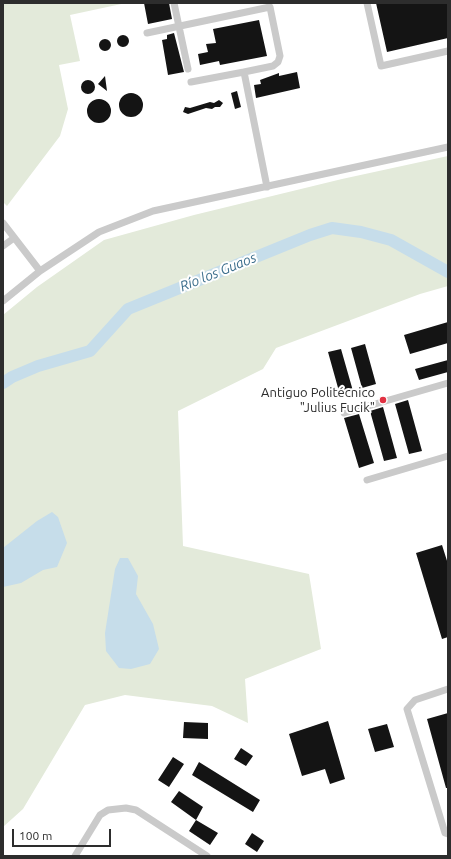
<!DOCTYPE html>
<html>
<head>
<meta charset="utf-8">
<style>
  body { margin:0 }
  #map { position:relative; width:451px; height:859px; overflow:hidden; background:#fff; font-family:Ubuntu,sans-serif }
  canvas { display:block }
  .frame { position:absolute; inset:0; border:4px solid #2d2d2d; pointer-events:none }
  .scale { position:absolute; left:12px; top:829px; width:99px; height:18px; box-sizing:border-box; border:2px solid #2d2d2d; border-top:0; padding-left:5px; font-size:12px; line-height:14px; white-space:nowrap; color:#2d2d2d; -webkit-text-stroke:3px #fff; paint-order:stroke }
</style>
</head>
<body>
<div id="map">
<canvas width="451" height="859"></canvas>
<div class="frame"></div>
<div class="scale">100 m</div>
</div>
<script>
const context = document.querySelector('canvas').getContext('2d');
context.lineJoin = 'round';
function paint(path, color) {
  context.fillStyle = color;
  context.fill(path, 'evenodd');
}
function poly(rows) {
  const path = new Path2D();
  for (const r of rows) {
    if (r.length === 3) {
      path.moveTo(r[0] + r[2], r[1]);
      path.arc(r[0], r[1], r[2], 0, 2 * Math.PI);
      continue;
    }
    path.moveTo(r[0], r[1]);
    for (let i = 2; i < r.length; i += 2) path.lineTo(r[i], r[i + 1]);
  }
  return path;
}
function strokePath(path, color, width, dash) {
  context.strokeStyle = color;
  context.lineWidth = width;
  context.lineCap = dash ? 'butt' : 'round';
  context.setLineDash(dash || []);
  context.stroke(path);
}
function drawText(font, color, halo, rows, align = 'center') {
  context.font = font + ' Ubuntu,sans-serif';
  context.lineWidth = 4;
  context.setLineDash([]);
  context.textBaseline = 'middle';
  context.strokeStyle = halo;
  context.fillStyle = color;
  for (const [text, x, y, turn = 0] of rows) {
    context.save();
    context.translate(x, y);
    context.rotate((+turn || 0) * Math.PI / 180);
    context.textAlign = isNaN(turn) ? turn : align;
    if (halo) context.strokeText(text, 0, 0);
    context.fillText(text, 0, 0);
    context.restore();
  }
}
paint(poly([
  [3,3,126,3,70,15,80,61,59,65,68,109,60,136,7,206,3,202],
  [448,156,448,286,420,294,276,348,263,369,178,411,183,546,309,574,321,649,245,679,248,723,212,706,125,695,85,705,23,809,3,827,3,315,37,287,104,240,194,215,342,179]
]), '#e3eada');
paint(poly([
  [52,512,58,517,67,543,57,567,43,570,21,583,3,587,3,548,37,521],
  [120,558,128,558,138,576,136,594,153,624,159,649,150,664,131,669,119,668,106,651,105,633,115,569]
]), '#c6ddea');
strokePath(poly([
  [3,383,12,377,38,366,90,351,128,309,310,235,332,228,361,232,391,240,448,272]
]), '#c6ddea', 12);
paint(poly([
  [144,3,169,3,172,19,148,24],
  [376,3,448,3,448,38,387,52],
  [259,20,267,56,220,65,219,61,200,65,198,54,208,52,206,44,216,43,213,29],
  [174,33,184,72,168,75,162,40,167,39,167,35],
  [123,41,6],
  [105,45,6],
  [297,72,300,88,256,98,254,85,261,84,260,80,279,73,279,76],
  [105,76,107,91,98,84],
  [88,87,7],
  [237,91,241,107,235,109,231,93],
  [131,105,12],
  [99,111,12],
  [219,100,223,103,220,107,215,107,212,109,206,108,188,114,183,112,185,107,190,108,210,102,214,103],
  [448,322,448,343,410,354,404,335],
  [365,344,376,384,362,388,351,348],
  [341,349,353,391,340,395,328,352],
  [448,360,448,372,419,380,415,369],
  [408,400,422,451,409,454,395,404],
  [383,407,397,458,384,461,370,411],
  [359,414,374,463,359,468,344,418],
  [442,545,448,564,448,637,442,639,416,553],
  [448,713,448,788,446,788,427,719],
  [328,721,345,779,330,784,325,769,302,776,289,734],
  [184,722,208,723,208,739,183,738],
  [387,724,394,747,375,752,368,729],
  [241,748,253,756,246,766,234,759],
  [173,757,184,764,169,787,158,780],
  [199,762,260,800,253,812,192,775],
  [179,791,203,807,196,820,171,802],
  [196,820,218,833,210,845,189,831],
  [252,833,264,841,257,852,245,844]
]), '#141414');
strokePath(poly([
  [174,3,188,69],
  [367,3,381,66,448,51],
  [147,33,270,7,280,56,278,62,273,66,244,72,267,187],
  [191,82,244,72],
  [3,223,40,271],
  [3,246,14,238],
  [3,301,40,271,99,232,153,211,448,147],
  [344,413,448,383],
  [367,480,448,456],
  [448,689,415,700,407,709,445,833,448,834],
  [75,856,100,815,108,810,126,808,136,810,207,856]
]), '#cacaca', 7);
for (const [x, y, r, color] of [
  [383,400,4,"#e13142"]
]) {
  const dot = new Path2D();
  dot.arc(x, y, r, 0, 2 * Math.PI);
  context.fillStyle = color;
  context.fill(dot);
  strokePath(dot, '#fff', 1.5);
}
drawText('13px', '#2d2d2d', '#fff', [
  ["Antiguo Politécnico",375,393],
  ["\"Julius Fucik\"",375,408]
], 'right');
drawText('italic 14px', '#3d6f8d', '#fff', [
  ["Río los Guaos",218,272,-22]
]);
</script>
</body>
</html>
